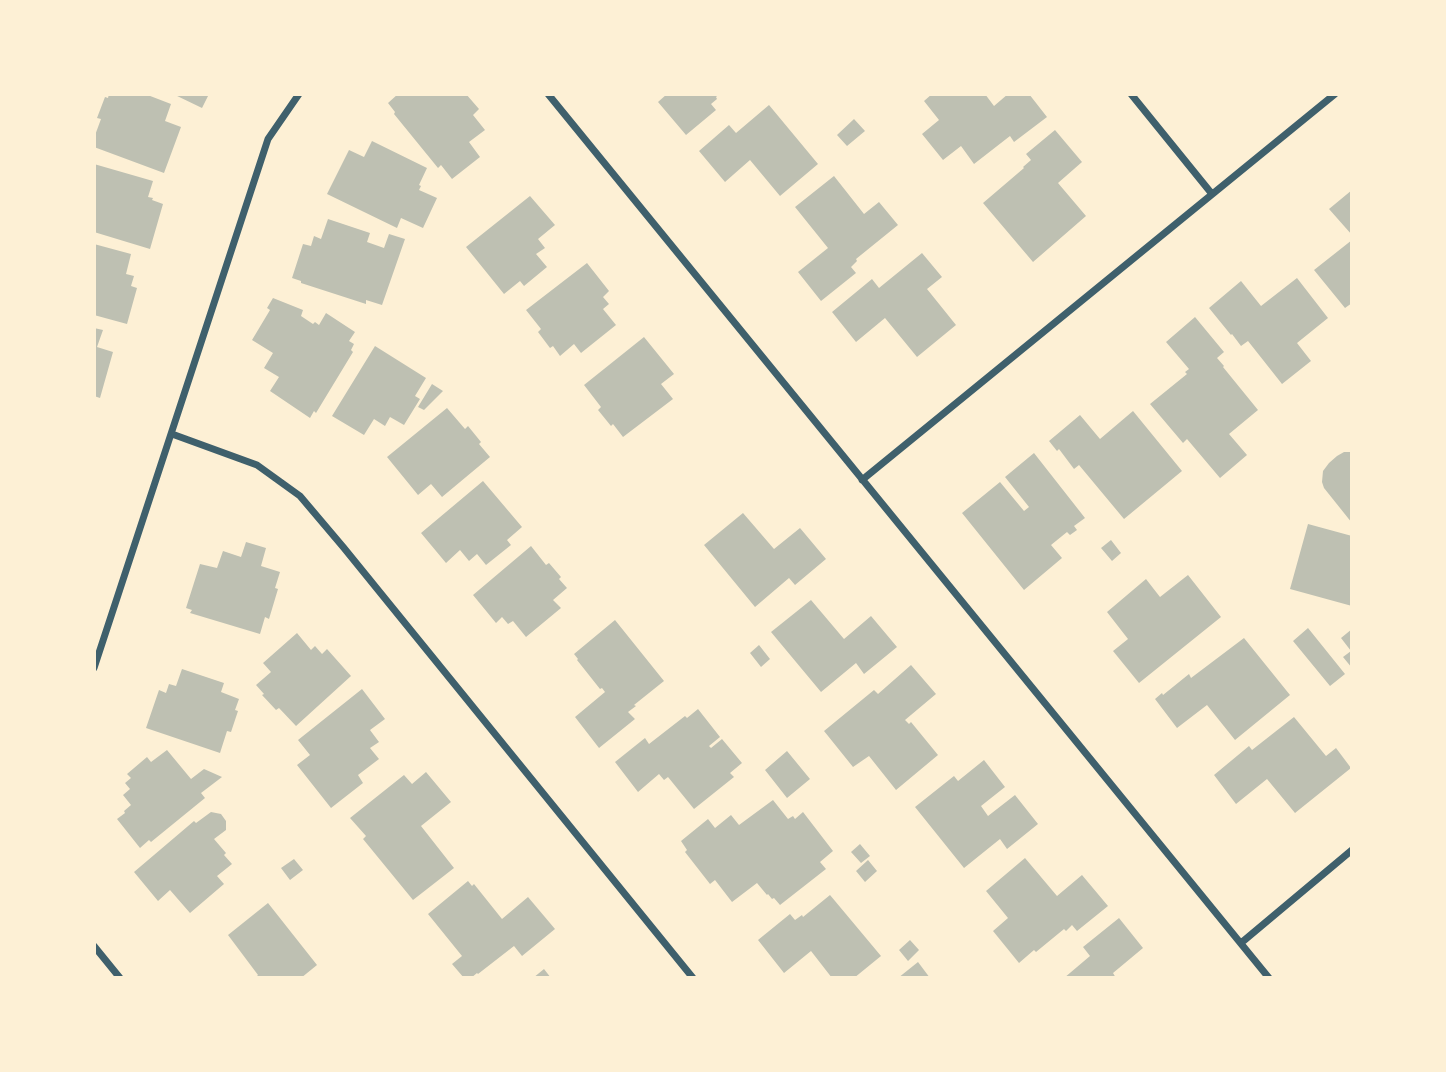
<!DOCTYPE html>
<html>
<head>
<meta charset="utf-8">
<style>
  body { margin:0 }
  #map { position:relative; width:1446px; height:1072px; overflow:hidden; background:#fdf0d5; font-family:Quicksand,sans-serif }
  canvas { display:block }
  .frame { position:absolute; inset:0; border:96px solid #fdf0d5; pointer-events:none }
</style>
</head>
<body>
<div id="map">
<canvas width="1446" height="1072"></canvas>
<div class="frame"></div>
</div>
<script>
const context = document.querySelector('canvas').getContext('2d');
context.lineJoin = 'round';
function paint(path, color) {
  context.fillStyle = color;
  context.fill(path, 'evenodd');
}
function poly(rows) {
  const path = new Path2D();
  for (const r of rows) {
    path.moveTo(r[0], r[1]);
    for (let i = 2; i < r.length; i += 2) path.lineTo(r[i], r[i + 1]);
  }
  return path;
}
function strokePath(path, color, width, dash) {
  context.strokeStyle = color;
  context.lineWidth = width;
  context.lineCap = dash ? 'butt' : 'round';
  context.setLineDash(dash || []);
  context.stroke(path);
}
paint(poly([
  [109,94,145,94,171,104,165,121,181,127,164,173,94,147,94,138,101,119,97,118,105,97,108,98],
  [173,94,209,94,202,108],
  [398,94,466,94,479,109,473,115,485,130,469,142,480,157,452,179,441,165,438,168,394,114,395,112,388,103],
  [667,94,719,94,716,97,717,99,711,104,716,110,686,135,658,102],
  [932,94,985,94,994,106,1008,94,1029,94,1047,117,1014,142,1010,136,974,164,961,146,943,160,922,134,939,120,924,101],
  [769,105,818,164,780,196,750,160,725,182,699,151,729,125,736,133],
  [854,119,865,131,847,146,837,135],
  [1055,130,1082,162,1058,183,1086,216,1033,262,983,203,1024,168,1023,167,1031,160,1026,154],
  [372,141,427,168,419,185,421,186,419,190,437,198,423,228,401,218,397,228,327,194,349,150,364,157],
  [94,164,153,181,148,197,153,198,152,200,163,204,150,249,94,232],
  [834,176,864,214,879,202,898,225,856,259,857,261,851,267,856,273,821,301,798,272,828,248,795,207],
  [1352,190,1352,235,1329,209],
  [530,196,555,225,538,239,545,248,536,254,547,267,524,286,520,281,504,294,466,247],
  [328,219,370,233,367,242,384,248,389,234,405,239,382,305,366,300,366,304,301,283,301,281,292,278,303,244,311,246,314,236,321,239],
  [1352,240,1352,303,1345,308,1314,270],
  [94,244,131,254,126,274,134,276,131,286,137,288,127,324,94,315],
  [922,253,942,277,927,289,956,325,917,357,885,318,856,342,832,312,872,279,879,288],
  [587,263,609,291,603,297,609,304,603,309,616,325,581,353,574,344,560,356,553,346,550,348,538,332,541,329,526,310],
  [1297,278,1328,318,1297,343,1311,361,1282,384,1248,341,1241,346,1232,334,1231,335,1209,308,1241,281,1261,306],
  [273,298,303,310,301,316,313,324,315,322,319,325,326,313,355,332,349,341,354,344,351,350,353,352,316,413,314,411,310,418,270,391,279,377,264,368,273,353,252,340,270,310,267,308],
  [1195,317,1224,352,1217,358,1224,366,1223,367,1258,410,1229,434,1247,455,1220,478,1187,439,1183,443,1150,404,1187,374,1185,372,1189,369,1166,342],
  [94,328,103,330,97,347,113,352,100,398,94,396],
  [644,337,674,374,661,384,673,399,623,437,613,424,611,426,598,410,601,407,584,385],
  [375,346,426,378,415,396,420,399,404,425,390,417,385,426,374,419,364,435,332,416],
  [432,384,443,391,424,410,418,407],
  [447,408,465,429,468,426,481,442,479,444,490,457,442,497,431,484,418,495,387,457],
  [1133,411,1182,471,1124,519,1079,465,1074,469,1059,449,1057,451,1049,441,1080,415,1100,439],
  [1344,452,1352,452,1352,523,1324,488,1322,482,1323,471,1329,463,1337,456],
  [1034,453,1085,518,1074,526,1077,530,1070,535,1067,532,1051,545,1062,558,1024,590,962,513,1000,482,1024,511,1029,507,1005,477],
  [483,481,522,527,507,540,511,545,486,565,477,554,469,561,460,550,446,563,421,533],
  [743,513,774,549,800,528,826,559,795,585,789,578,755,607,704,545],
  [1308,524,1352,536,1352,606,1290,589],
  [1111,540,1121,553,1112,561,1101,548],
  [246,542,266,548,261,566,280,572,275,588,278,589,269,619,265,617,260,634,190,613,192,610,186,608,200,564,217,568,223,551,241,557],
  [531,546,546,565,549,563,561,577,559,579,567,588,553,600,561,608,526,637,513,621,508,624,502,617,496,623,473,595],
  [1188,575,1221,617,1139,683,1113,651,1128,639,1107,612,1146,579,1160,597],
  [811,600,844,639,871,616,897,647,864,674,856,663,821,692,771,632],
  [615,620,664,681,634,705,636,706,628,712,635,719,599,748,575,717,605,692,602,688,600,689,577,660,578,659,574,654],
  [1308,628,1345,674,1330,686,1293,641],
  [1352,629,1352,668,1343,657,1351,651,1341,638],
  [297,633,311,650,315,646,322,654,327,649,351,676,296,726,279,708,276,710,262,695,264,694,256,685,271,672,263,663],
  [1244,638,1290,695,1235,740,1207,705,1177,728,1155,699,1162,693,1163,695,1189,674,1191,678],
  [759,645,770,659,761,667,750,653],
  [911,665,936,694,905,720,909,724,911,722,938,755,896,790,869,756,853,767,824,731,874,690,878,694],
  [182,669,224,683,221,692,239,699,235,710,238,711,231,732,227,731,220,753,146,728,159,690,166,693,169,684,176,686],
  [362,689,385,719,370,730,379,742,370,748,379,759,358,775,363,783,331,808,297,765,310,755,298,740],
  [698,709,720,737,709,746,711,748,722,739,742,763,730,773,734,777,694,809,668,777,664,780,659,774,638,792,615,762,645,738,649,744,685,716,687,718],
  [1294,717,1326,756,1336,748,1351,768,1295,813,1267,779,1236,804,1214,775,1249,746,1252,750],
  [167,750,191,779,204,769,222,777,201,793,205,798,151,842,149,840,140,848,117,819,125,813,124,811,131,805,123,795,130,789,125,783,131,778,127,774,147,757,151,762],
  [787,751,810,779,787,798,765,770],
  [984,760,1005,787,981,806,988,816,1015,795,1038,824,1007,849,1000,839,964,868,915,807,954,776,958,781],
  [426,772,451,802,421,826,454,868,413,900,363,839,366,836,350,818,404,775,412,784],
  [773,800,788,819,793,816,795,819,803,812,833,851,820,862,826,869,780,905,774,898,772,899,768,894,767,895,757,883,732,902,715,880,710,884,685,852,687,850,681,841,708,819,715,828,731,815,739,825],
  [211,812,221,814,226,821,226,830,214,839,226,853,224,855,232,864,217,876,224,884,190,913,170,890,158,901,134,872,194,821,196,823],
  [860,844,870,856,861,863,851,852],
  [1025,858,1057,896,1082,875,1108,906,1077,931,1072,925,1066,931,1064,929,1036,952,1034,950,1019,963,993,931,1008,918,986,891],
  [294,859,303,870,290,880,281,868],
  [868,860,877,871,865,882,856,871],
  [468,881,472,886,474,884,502,919,528,897,555,929,522,956,514,946,478,974,477,973,471,978,464,978,452,964,462,956,428,914],
  [830,895,881,956,854,978,832,978,811,951,784,973,758,940,790,914,795,920,802,915,803,917],
  [268,903,317,965,301,978,255,978,258,975,228,935],
  [1119,918,1143,948,1113,973,1116,978,1064,978,1090,956,1083,947],
  [910,940,919,950,908,961,899,950],
  [918,962,930,978,898,978],
  [544,969,551,978,533,978]
]), '#bec0b2');
strokePath(poly([
  [548,94,1269,978],
  [1131,94,1212,194],
  [172,434,257,465,300,496,344,548,693,978],
  [862,480,1335,94],
  [94,668,268,139,299,94],
  [1241,943,1352,850],
  [94,946,120,978]
]), '#3f606c', 7);
</script>
</body>
</html>
